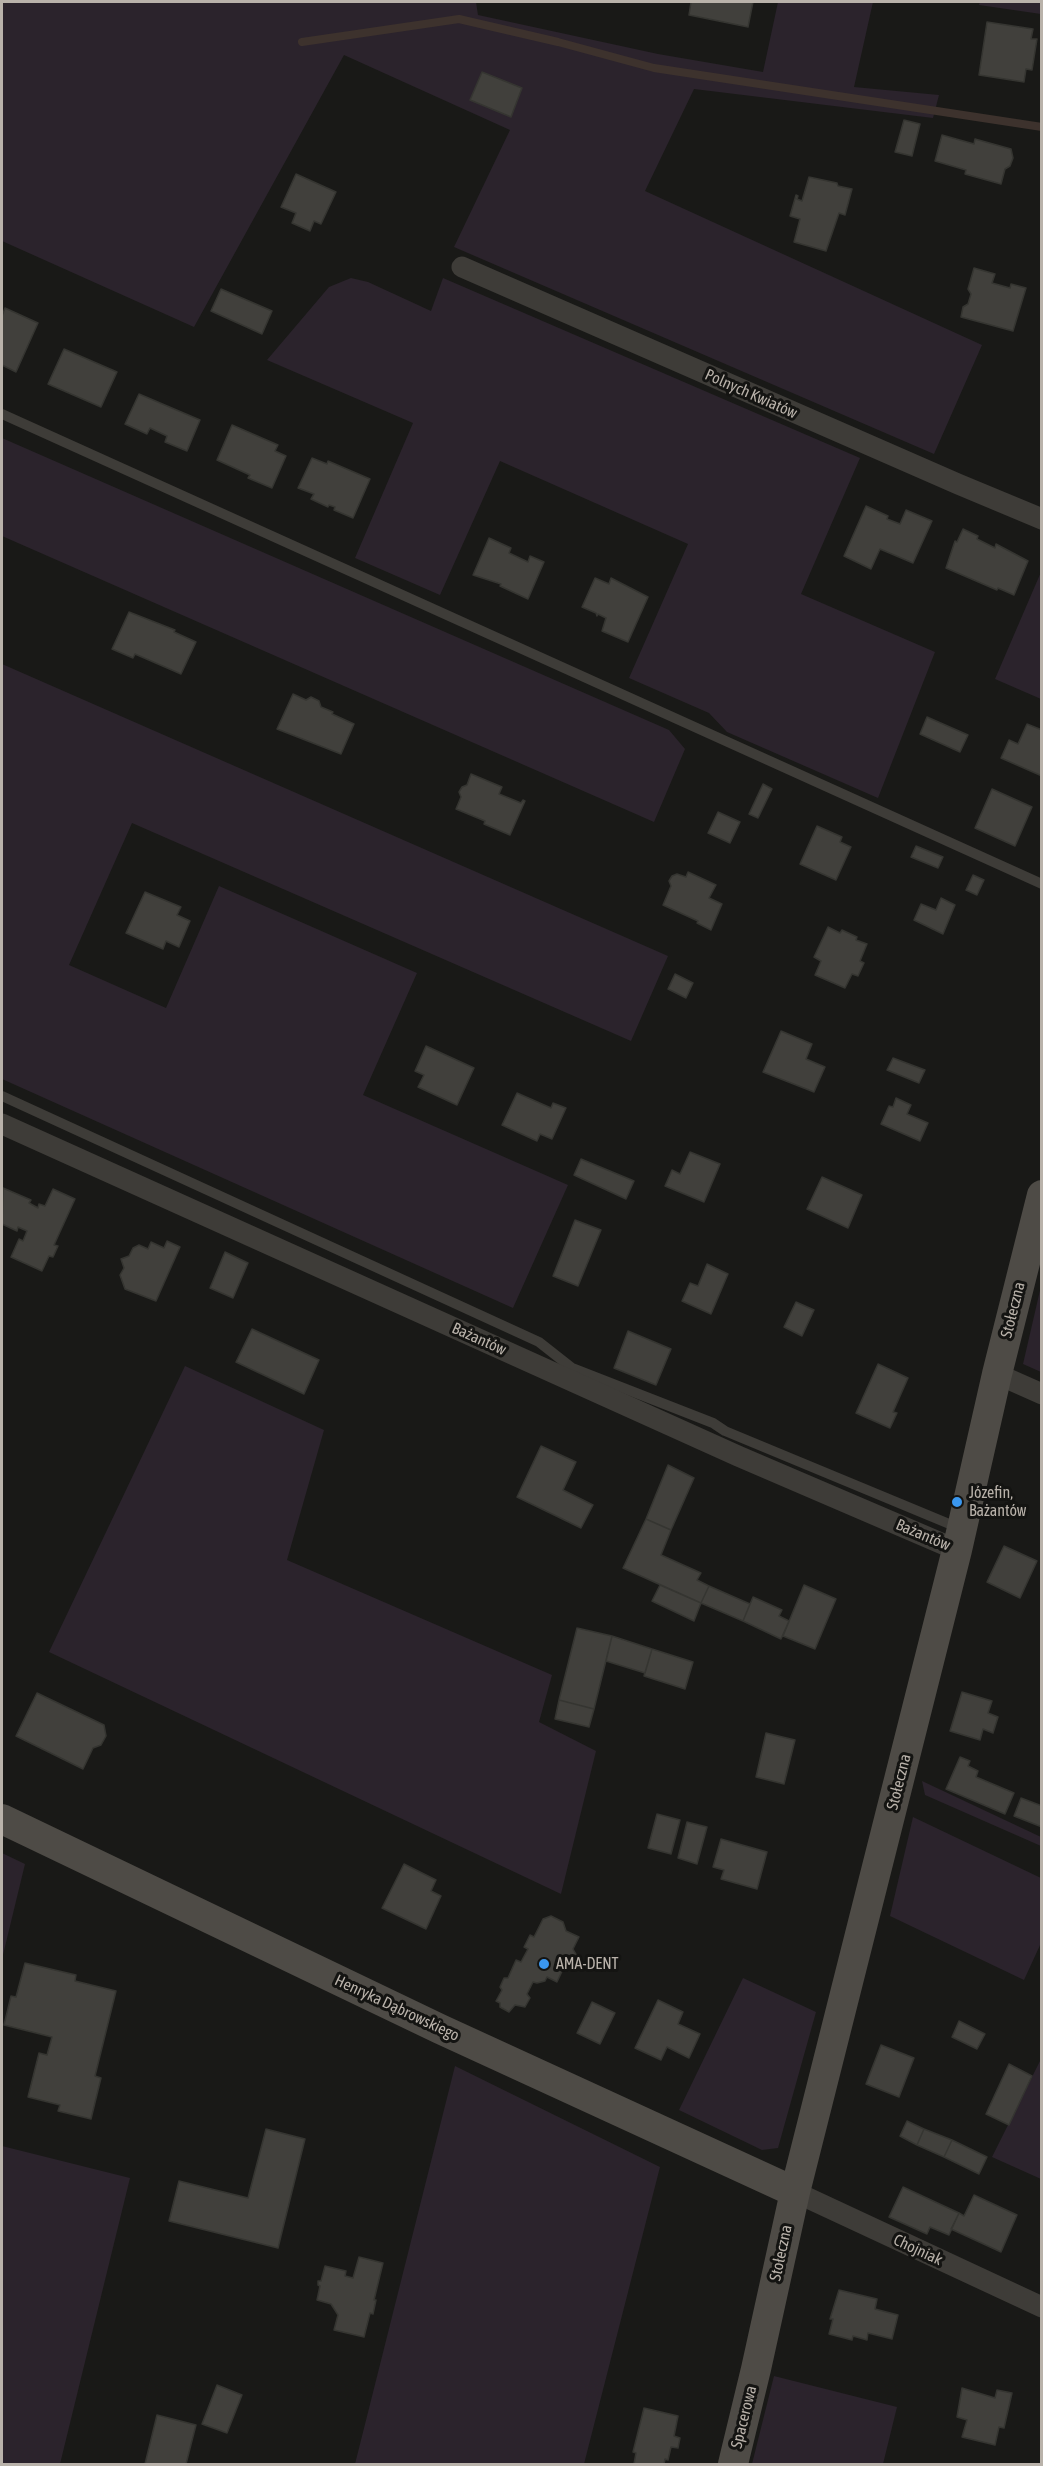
<!DOCTYPE html>
<html>
<head>
<meta charset="utf-8">
<style>
  body { margin:0 }
  #map { position:relative; width:1043px; height:2466px; overflow:hidden; background:#191917; font-family:"Asap Condensed",sans-serif }
  canvas { display:block }
  .frame { position:absolute; inset:0; border:3px solid #b9b2aa; pointer-events:none }
</style>
</head>
<body>
<div id="map">
<canvas width="1043" height="2466"></canvas>
<div class="frame"></div>
</div>
<script>
const context = document.querySelector('canvas').getContext('2d');
context.lineJoin = 'round';
function paint(path, color) {
  context.fillStyle = color;
  context.fill(path, 'evenodd');
}
function poly(rows) {
  const path = new Path2D();
  for (const r of rows) {
    path.moveTo(r[0], r[1]);
    for (let i = 2; i < r.length; i += 2) path.lineTo(r[i], r[i + 1]);
  }
  return path;
}
function strokePath(path, color, width, dash) {
  context.strokeStyle = color;
  context.lineWidth = width;
  context.lineCap = dash ? 'butt' : 'round';
  context.setLineDash(dash || []);
  context.stroke(path);
}
function drawText(font, color, halo, rows, align = 'center') {
  context.font = font + ' "Asap Condensed",sans-serif';
  context.lineWidth = 6;
  context.setLineDash([]);
  context.textBaseline = 'middle';
  context.strokeStyle = halo;
  context.fillStyle = color;
  for (const [text, x, y, turn = 0] of rows) {
    context.save();
    context.translate(x, y);
    context.rotate((+turn || 0) * Math.PI / 180);
    context.textAlign = isNaN(turn) ? turn : align;
    if (halo) context.strokeText(text, 0, 0);
    context.fillText(text, 0, 0);
    context.restore();
  }
}
paint(poly([
  [2,2,476,2,478,15,658,54,763,72,778,2,873,2,854,87,939,95,933,118,694,89,645,191,982,345,934,454,454,247,510,130,344,55,194,327,2,241],
  [980,2,1041,2,1041,14,979,5],
  [351,278,368,282,431,311,443,278,860,458,801,594,935,652,878,798,727,732,709,713,629,678,688,544,500,461,440,595,355,558,413,423,267,360,329,287],
  [2,438,669,730,685,749,654,822,2,536],
  [1041,572,1041,699,995,679],
  [2,664,668,956,631,1041,132,823,69,965,166,1008,219,886,417,973,363,1095,568,1185,513,1308,2,1079],
  [1041,1286,1041,1372,1023,1364],
  [185,1366,324,1430,287,1560,552,1675,539,1722,596,1751,561,1894,49,1652],
  [922,1781,1041,1837,1041,1846,925,1795],
  [913,1817,1041,1878,1041,1943,1024,1980,890,1916],
  [2,1853,25,1864,2,1959],
  [743,1978,816,2012,778,2148,762,2150,679,2110],
  [1041,2059,1041,2179,992,2157],
  [455,2066,660,2167,584,2464,355,2464],
  [2,2146,130,2178,60,2464,2,2464],
  [774,2376,897,2407,883,2464,752,2464]
]), '#2b232c');
strokePath(poly([
  [302,42,459,19,558,42,654,68,1042,127]
]), '#3d322d', 8);
const building = poly([
  [691,2,753,2,748,27,689,15,691,2],
  [987,22,1033,29,1031,39,1037,39,1032,70,1026,69,1024,82,979,75,987,22],
  [482,72,522,88,511,117,470,100,482,72],
  [904,120,920,124,912,156,895,152,904,120],
  [942,135,974,144,975,139,1011,149,1013,158,1010,166,1005,169,1001,184,965,174,966,170,935,161,942,135],
  [296,174,336,192,321,224,314,221,310,231,292,223,296,213,281,207,296,174],
  [809,177,837,183,838,186,852,189,845,215,839,213,826,251,794,242,800,219,790,216,796,195,798,196,797,199,802,201,809,177],
  [974,268,995,274,992,283,1010,288,1011,284,1026,288,1013,331,961,317,963,307,968,304,971,294,968,289,974,268],
  [221,289,272,311,262,334,211,311,221,289],
  [5,308,38,323,16,372,2,365,2,316,5,308],
  [64,349,117,372,101,407,48,384,64,349],
  [139,394,200,420,187,451,165,442,167,436,150,428,147,434,125,424,139,394],
  [232,425,278,445,275,451,286,456,272,488,248,478,250,475,217,460,232,425],
  [312,458,327,464,328,461,370,479,353,518,334,510,335,507,329,505,328,507,311,499,314,494,298,488,312,458],
  [866,506,888,516,887,519,900,524,906,510,932,521,913,563,880,549,871,569,844,556,866,506],
  [963,529,978,536,977,539,995,548,996,544,1028,561,1014,595,998,588,997,590,946,568,955,541,957,542,963,529],
  [489,538,511,548,509,553,528,562,530,556,544,562,528,599,500,586,501,584,473,575,489,538],
  [595,578,609,584,611,578,648,597,628,642,602,631,606,618,598,614,597,616,596,613,582,607,595,578],
  [129,612,175,630,174,632,196,642,181,674,135,654,133,658,112,649,129,612],
  [293,694,306,700,311,697,319,701,321,707,333,712,332,714,354,724,341,754,277,729,293,694],
  [927,717,968,735,960,752,920,734,927,717],
  [1027,724,1042,730,1042,776,1001,758,1009,740,1018,744,1027,724],
  [471,774,502,787,499,794,521,803,523,800,525,801,510,835,484,824,485,821,456,809,461,797,459,792,462,787,467,785,471,774],
  [763,784,772,789,758,818,749,814,763,784],
  [992,789,1032,807,1015,846,975,828,992,789],
  [718,812,740,822,730,843,708,833,718,812],
  [817,826,842,837,840,842,851,847,836,880,800,864,817,826],
  [916,846,943,857,938,868,911,857,916,846],
  [688,872,716,885,709,898,722,904,711,930,697,923,698,921,663,905,671,886,669,881,672,876,677,874,686,877,688,872],
  [973,875,984,880,977,895,966,890,973,875],
  [145,892,181,907,177,915,190,921,179,947,166,941,163,949,126,933,145,892],
  [941,898,955,905,943,934,914,920,921,904,936,910,941,898],
  [828,927,840,933,842,930,857,937,856,940,867,944,860,961,864,963,858,976,852,974,845,988,815,975,821,961,814,957,828,927],
  [675,974,693,983,686,998,668,989,675,974],
  [781,1031,812,1044,806,1059,825,1067,814,1092,763,1072,781,1031],
  [426,1046,474,1068,457,1105,418,1087,424,1075,415,1071,426,1046],
  [893,1058,925,1070,919,1083,887,1070,893,1058],
  [517,1093,551,1108,553,1103,566,1108,552,1139,540,1134,537,1141,502,1125,517,1093],
  [896,1098,911,1105,907,1114,928,1123,920,1141,881,1124,889,1106,893,1107,896,1098],
  [690,1152,720,1164,704,1202,665,1186,672,1170,680,1174,690,1152],
  [581,1159,634,1181,626,1199,574,1175,581,1159],
  [822,1177,862,1195,848,1228,807,1209,822,1177],
  [3,1188,31,1200,29,1203,38,1208,39,1204,45,1206,53,1189,75,1199,54,1245,58,1246,53,1257,49,1256,42,1271,11,1257,19,1239,23,1241,27,1231,18,1227,17,1231,2,1224,3,1188],
  [575,1220,601,1230,578,1286,553,1276,575,1220],
  [167,1241,180,1247,156,1301,125,1289,120,1275,124,1268,121,1259,129,1256,133,1248,139,1245,148,1249,151,1242,164,1248,167,1241],
  [225,1252,248,1263,233,1298,210,1288,225,1252],
  [707,1264,728,1274,711,1314,682,1301,690,1283,698,1286,707,1264],
  [796,1302,814,1310,802,1336,784,1327,796,1302],
  [252,1329,319,1360,304,1394,236,1362,252,1329],
  [628,1331,671,1349,656,1385,614,1368,628,1331],
  [878,1364,908,1378,893,1412,897,1413,890,1428,856,1413,878,1364],
  [541,1446,576,1462,563,1490,593,1505,581,1528,517,1497,541,1446],
  [668,1465,694,1478,671,1530,646,1519,668,1465],
  [646,1519,671,1530,661,1555,701,1573,697,1580,709,1586,701,1603,623,1568,646,1519],
  [1004,1546,1037,1561,1020,1598,987,1582,1004,1546],
  [660,1585,701,1603,694,1621,652,1601,660,1585],
  [804,1585,836,1599,815,1649,783,1636,804,1585],
  [709,1586,750,1604,743,1621,701,1603,709,1586],
  [753,1597,782,1610,779,1616,789,1621,781,1639,743,1621,753,1597],
  [577,1628,612,1636,594,1709,559,1700,577,1628],
  [612,1636,652,1649,645,1673,606,1661,612,1636],
  [652,1649,693,1662,685,1689,644,1676,652,1649],
  [962,1692,992,1701,988,1713,998,1717,993,1733,983,1729,980,1740,950,1731,962,1692],
  [37,1693,104,1725,106,1736,101,1745,93,1748,83,1769,16,1736,37,1693],
  [559,1700,594,1709,589,1727,555,1719,559,1700],
  [766,1733,795,1740,784,1784,756,1777,766,1733],
  [960,1757,970,1761,968,1766,978,1771,976,1777,1014,1793,1005,1814,946,1789,960,1757],
  [1021,1798,1042,1806,1042,1827,1014,1816,1021,1798],
  [657,1814,680,1820,671,1854,648,1848,657,1814],
  [687,1822,707,1827,697,1864,678,1858,687,1822],
  [721,1839,767,1852,757,1889,721,1879,724,1870,713,1867,721,1839],
  [404,1864,436,1880,431,1891,441,1896,426,1929,382,1908,404,1864],
  [551,1916,563,1922,566,1931,579,1937,573,1949,577,1956,573,1965,564,1967,557,1982,547,1977,545,1981,537,1983,533,1982,527,1994,530,1998,525,2007,515,2005,509,2012,500,2007,500,2003,496,2001,502,1990,500,1987,504,1978,508,1978,516,1960,521,1962,528,1949,524,1947,530,1935,534,1937,543,1919,551,1916],
  [25,1963,76,1975,75,1981,116,1991,95,2076,101,2078,91,2119,58,2111,60,2105,28,2097,39,2053,47,2055,52,2037,4,2025,11,1996,16,1997,25,1963],
  [658,2000,683,2012,678,2024,700,2034,689,2058,667,2047,661,2060,635,2048,658,2000],
  [592,2002,615,2013,600,2044,577,2033,592,2002],
  [959,2021,985,2034,977,2049,952,2037,959,2021],
  [881,2045,914,2058,899,2097,866,2084,881,2045],
  [1009,2064,1032,2076,1009,2125,986,2114,1009,2064],
  [907,2121,924,2129,917,2145,900,2136,907,2121],
  [266,2129,305,2139,278,2248,169,2221,179,2181,248,2198,266,2129],
  [924,2129,952,2140,944,2157,917,2145,924,2129],
  [952,2140,987,2157,979,2174,944,2157,952,2140],
  [903,2187,959,2213,949,2235,930,2227,927,2234,889,2217,903,2187],
  [974,2195,1017,2215,1001,2252,951,2229,959,2213,964,2216,974,2195],
  [359,2257,383,2263,374,2300,376,2300,373,2314,370,2313,364,2337,334,2330,338,2315,331,2304,317,2300,320,2286,318,2285,318,2281,321,2281,325,2266,346,2271,345,2276,353,2278,359,2257],
  [839,2290,877,2299,875,2309,898,2315,892,2339,868,2333,867,2340,853,2336,852,2340,829,2334,833,2319,830,2319,839,2290],
  [217,2385,242,2395,227,2433,202,2424,217,2385],
  [962,2388,995,2398,997,2390,1012,2393,1004,2428,999,2427,995,2445,962,2437,967,2420,957,2417,962,2388],
  [644,2408,678,2416,674,2436,680,2438,678,2448,671,2447,668,2460,665,2459,664,2464,634,2464,636,2453,633,2452,644,2408],
  [157,2415,196,2425,186,2464,145,2464,157,2415]
]);
paint(building, '#41403c');
strokePath(building, '#353531', 1.5);
strokePath(poly([
  [2,414,1042,884],
  [2,1096,539,1342,572,1368,713,1423,725,1431,959,1528]
]), '#3e3c38', 10);
strokePath(poly([
  [462,267,958,484,1042,519],
  [2,1124,738,1456,957,1550],
  [997,1374,1042,1394],
  [795,2192,1042,2307]
]), '#3e3c38', 21);
strokePath(poly([
  [2,1819,440,2029,795,2192],
  [733,2464,756,2369,795,2192,957,1550,997,1374,1042,1195]
]), '#4e4b46', 30);
for (const [x, y, r, color] of [
  [957,1502,6,"#3a97ef"],
  [544,1964,6,"#3a97ef"]
]) {
  const dot = new Path2D();
  dot.arc(x, y, r, 0, 2 * Math.PI);
  context.fillStyle = color;
  context.fill(dot);
  strokePath(dot, '#141412', 2);
}
drawText('16px', '#b9b2aa', '#141412', [
  ["Polnych Kwiatów",751,394,24],
  ["Stołeczna",1013,1310,-76],
  ["Bażantów",479,1339,24],
  ["Bażantów",923,1535,23],
  ["Stołeczna",899,1782,-76],
  ["Henryka Dąbrowskiego",397,2008,25],
  ["Chojniak",918,2250,25],
  ["Stołeczna",781,2253,-78],
  ["Spacerowa",744,2417,-76]
]);
drawText('16px', '#b9b2aa', '#141412', [
  ["Józefin,",969,1493],
  ["Bażantów",969,1511],
  ["AMA-DENT",556,1964]
], 'left');
</script>
</body>
</html>
